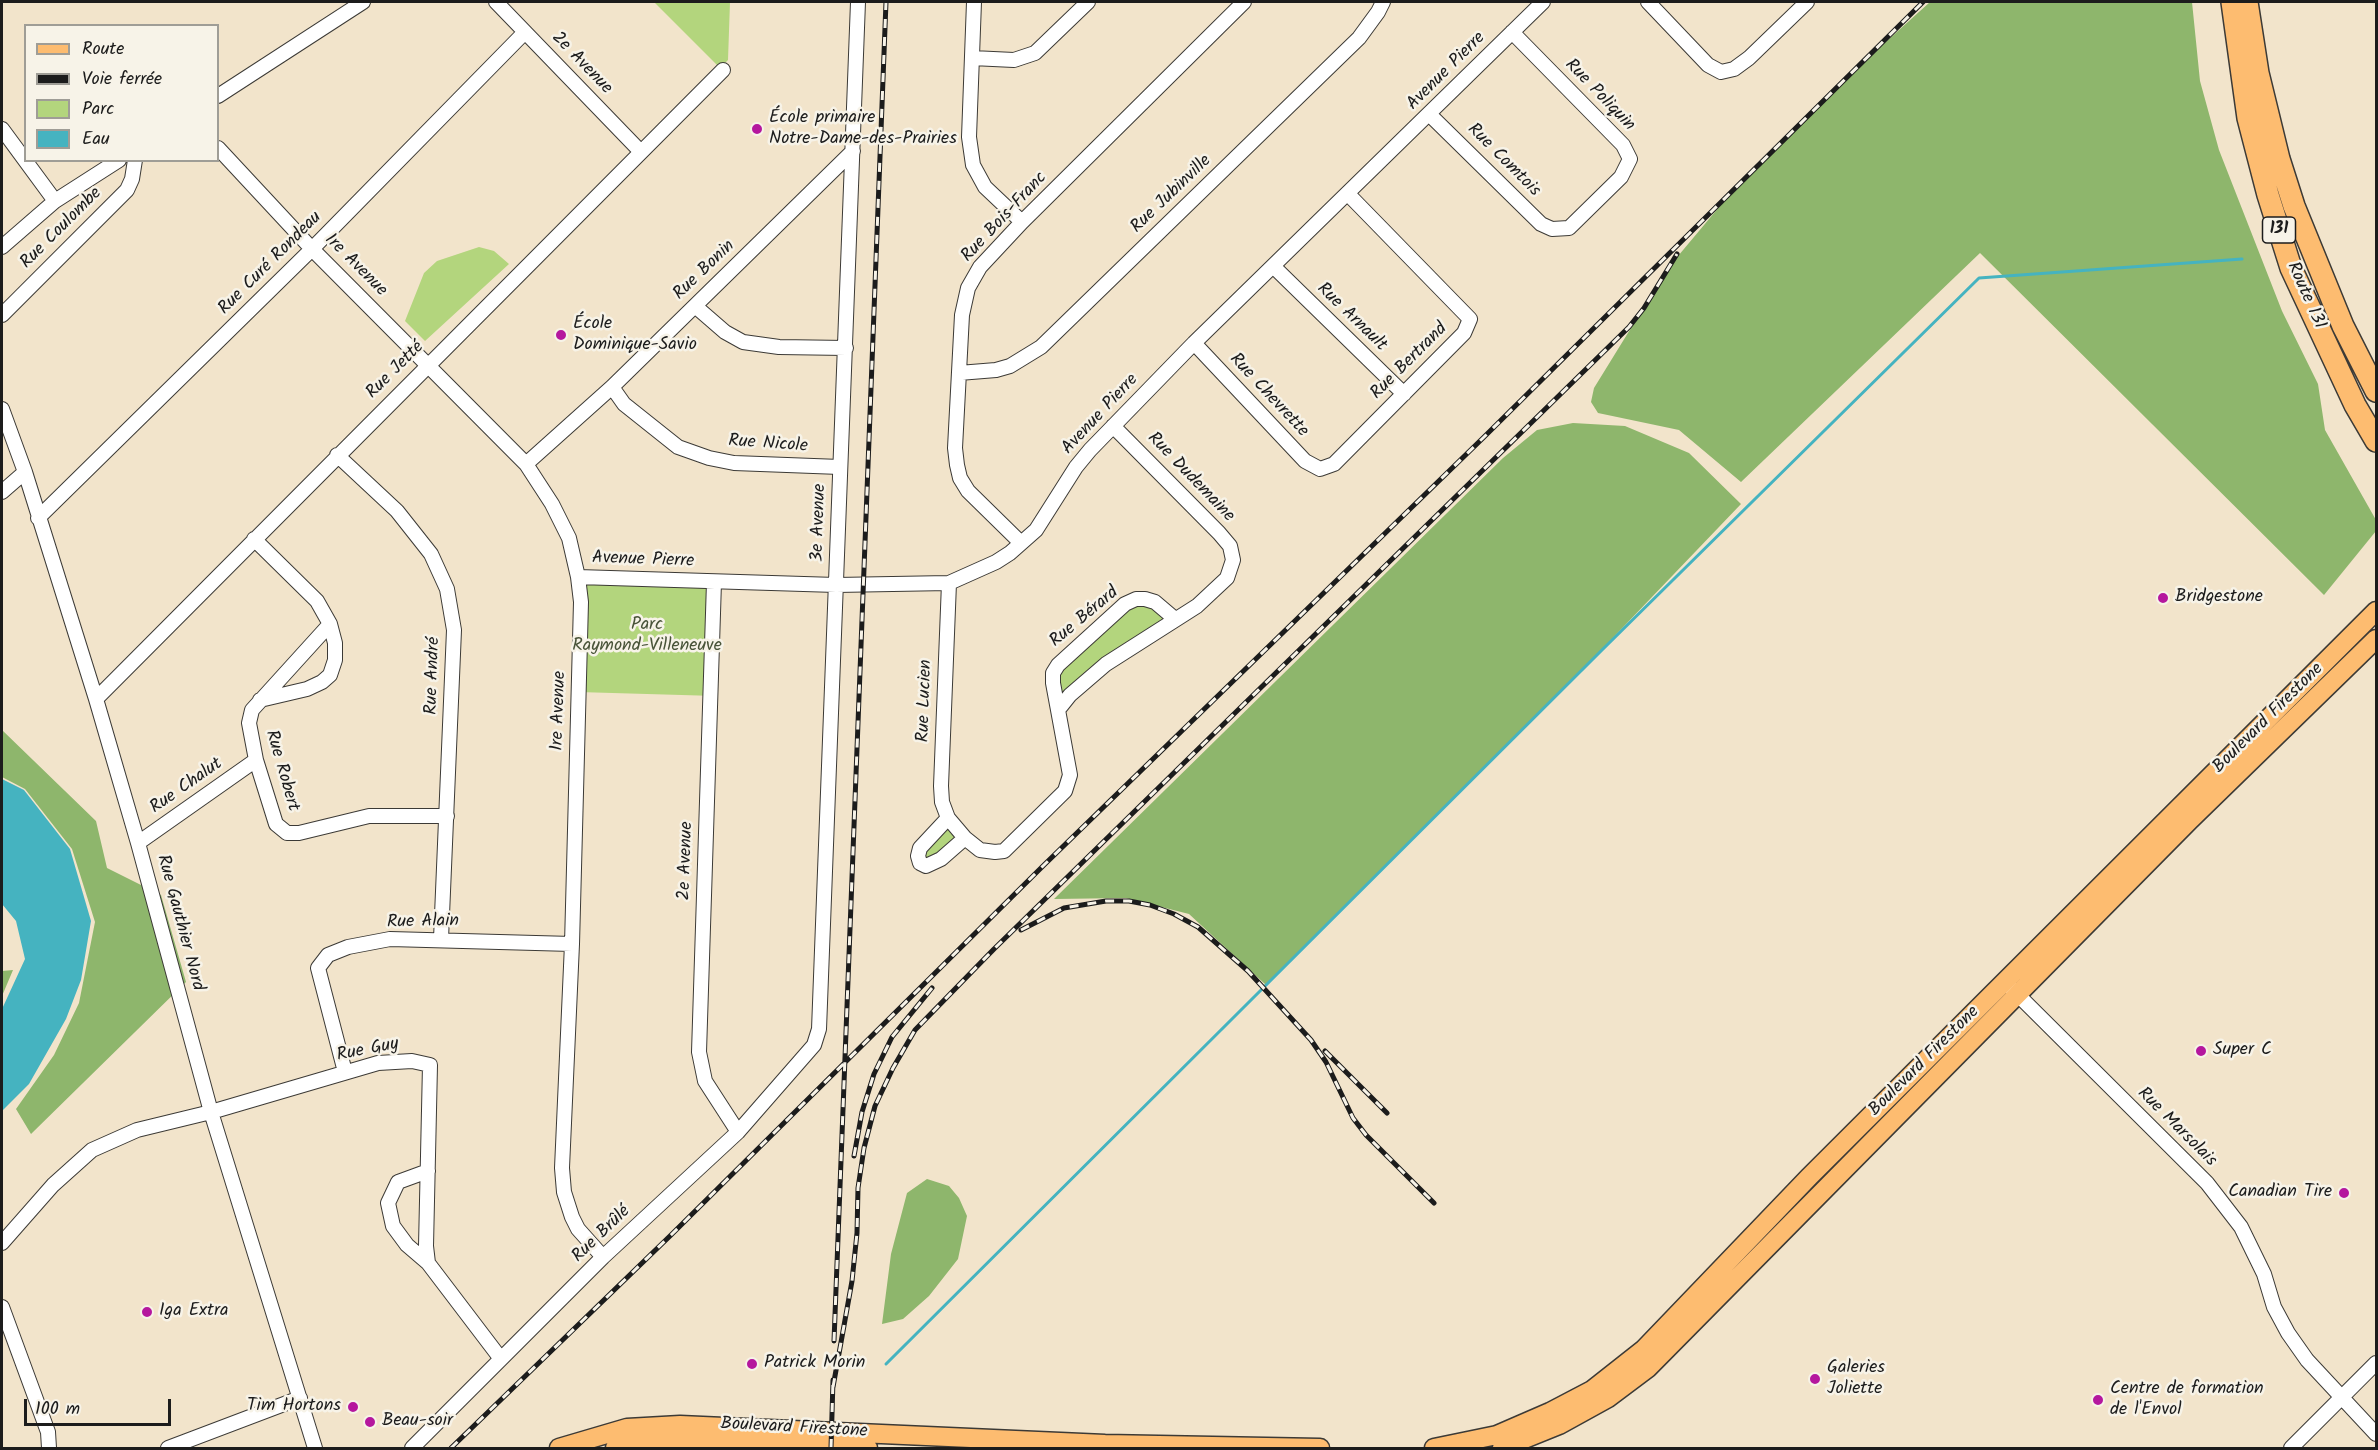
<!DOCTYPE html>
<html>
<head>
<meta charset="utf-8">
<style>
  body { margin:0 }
  #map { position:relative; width:2378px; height:1450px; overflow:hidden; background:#f2e4cb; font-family:Kalam,sans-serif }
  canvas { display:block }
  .frame { position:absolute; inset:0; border:3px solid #1c1c1c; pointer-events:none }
  .legend { position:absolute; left:24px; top:24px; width:195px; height:138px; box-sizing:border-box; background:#f7f3e8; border:2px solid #9f9d96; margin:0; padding:8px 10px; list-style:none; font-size:18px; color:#1c1c1c }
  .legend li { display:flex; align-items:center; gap:12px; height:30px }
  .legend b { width:30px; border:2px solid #9f9d96 }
  .scale { position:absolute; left:24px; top:1399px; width:147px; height:27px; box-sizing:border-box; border:3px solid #1c1c1c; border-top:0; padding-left:8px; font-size:18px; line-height:21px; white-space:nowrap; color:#1c1c1c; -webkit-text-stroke:4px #f7f3e8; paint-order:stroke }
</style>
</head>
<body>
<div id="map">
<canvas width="2378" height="1450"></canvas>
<div class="frame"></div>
<ul class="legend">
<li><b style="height:8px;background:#fdbc70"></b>Route</li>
<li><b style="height:8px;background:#1c1c1c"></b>Voie ferrée</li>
<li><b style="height:16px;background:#b3d57d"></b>Parc</li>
<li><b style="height:16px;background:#45b3c0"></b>Eau</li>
</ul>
<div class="scale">100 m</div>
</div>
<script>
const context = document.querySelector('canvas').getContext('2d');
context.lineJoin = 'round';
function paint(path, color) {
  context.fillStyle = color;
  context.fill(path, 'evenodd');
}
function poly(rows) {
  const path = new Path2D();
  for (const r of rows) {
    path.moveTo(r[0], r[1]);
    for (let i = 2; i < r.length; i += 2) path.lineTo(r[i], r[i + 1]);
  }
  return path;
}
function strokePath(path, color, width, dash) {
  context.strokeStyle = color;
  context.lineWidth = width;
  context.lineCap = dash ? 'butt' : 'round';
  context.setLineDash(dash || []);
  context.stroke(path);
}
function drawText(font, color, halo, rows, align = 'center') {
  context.font = font + ' Kalam,sans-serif';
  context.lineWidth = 5;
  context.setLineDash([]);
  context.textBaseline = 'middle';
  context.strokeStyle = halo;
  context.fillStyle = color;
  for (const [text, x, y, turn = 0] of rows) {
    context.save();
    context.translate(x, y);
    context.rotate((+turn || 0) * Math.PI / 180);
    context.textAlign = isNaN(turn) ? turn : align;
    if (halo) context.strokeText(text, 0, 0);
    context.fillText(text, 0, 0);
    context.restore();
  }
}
paint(poly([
  [654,2,730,2,728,60,720,68],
  [479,247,494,251,509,264,425,341,405,321,424,273,437,261],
  [578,577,714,582,716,696,578,692],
  [1145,599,1175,619,1058,710,1053,673,1125,604],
  [948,818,965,838,926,866,920,848]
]), '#b3d57d');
paint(poly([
  [1930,2,2192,2,2200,81,2219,150,2282,311,2318,384,2325,430,2376,520,2376,531,2324,595,1980,253,1741,482,1679,430,1598,413,1591,402,1594,388,1668,268,1735,188,1847,77],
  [1573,423,1625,426,1689,453,1741,504,1584,668,1266,985,1189,914,1126,898,1054,899,1503,458,1537,430],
  [2,730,96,821,107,868,161,895,186,982,31,1134,16,1109,54,1055,79,1003,95,922,72,849,25,789,2,777],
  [13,970,2,996,2,971],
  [927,1179,949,1186,959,1198,967,1216,958,1259,929,1296,903,1319,882,1324,891,1254,907,1193]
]), '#8eb66c');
paint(poly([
  [2,779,24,790,70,849,91,921,81,980,66,1019,29,1084,2,1111,2,1009,25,959,16,921,2,904]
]), '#45b3c0');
strokePath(poly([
  [886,1364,1602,650,1979,278,2242,259]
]), '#45b3c0', 3);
const minor = poly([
  [496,2,641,152],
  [974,2,969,137,973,165,985,187,1022,222],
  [1648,2,1708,65,1721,72,1734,69,1749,58,1807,2],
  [972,58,1014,60,1035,53,1088,2],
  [218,96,363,2],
  [1430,115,1541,224,1552,229,1569,228,1621,177,1630,159,1623,145,1512,32],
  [2,129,55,201],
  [218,148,312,249,526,464,552,504,569,538,578,577,581,602,572,944,562,1168,564,1192,572,1217,578,1229,603,1257],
  [2,247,55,201,119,160],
  [1274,267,1404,394],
  [695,306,725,332,743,342,779,347,846,348],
  [2,315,127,190,132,179,135,160],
  [1194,343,1305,461,1320,469,1334,464,1464,333,1470,319,1348,194],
  [959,373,996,370,1010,366,1041,347,1359,38,1378,12,1383,2],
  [612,387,624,404,678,447,709,458,734,463,840,467],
  [2,409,25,472,96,699,138,843,211,1112,315,1448],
  [337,455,397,511,431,554,447,589,454,630,441,939],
  [526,464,612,387,853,151],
  [2,492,25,472],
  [38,518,312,249,525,32],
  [254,539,317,601,330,624,335,643,335,660,330,675,322,682,307,689,260,700],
  [1021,543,968,491,960,478,957,465,955,448,962,315,968,288,980,267,1022,222,1244,2],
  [578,577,836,585,949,583,996,562,1010,553,1036,530,1076,467,1090,450,1194,343,1543,2],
  [714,582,699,1052,705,1081,738,1132],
  [330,624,252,710,249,723,256,760,276,824,287,833,299,833,369,816,447,816],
  [96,699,723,70],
  [1058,710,1053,683,1053,673,1058,665,1125,604,1136,599,1145,599,1155,602,1175,619],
  [948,818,965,838,941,859,926,866,920,863,918,856,920,848,948,818,942,802,941,786,949,583],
  [965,838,980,850,995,852,1004,851,1065,791,1070,775,1058,710,1070,695,1106,664,1197,606,1227,578,1233,560,1230,546,1219,533,1113,426],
  [138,843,256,760],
  [2011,988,2207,1183,2241,1227,2264,1274,2274,1307,2288,1333,2307,1360,2376,1434],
  [345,1072,318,968,328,955,348,947,390,939,572,944],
  [428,1171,398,1182,388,1203,393,1226,407,1245,428,1263],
  [2,1243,53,1185,92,1150,137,1130,211,1112,378,1063,412,1061,430,1065,426,1246,428,1263,501,1359],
  [2,1307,48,1432,49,1448],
  [168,1448,300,1398],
  [412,1448,603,1257,738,1132,814,1045,819,1029,858,2],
  [2291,1448,2376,1363]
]);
const major = poly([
  [559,1448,627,1428,680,1425,1105,1444,1320,1448],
  [615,1448,638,1444,690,1441,868,1448],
  [1434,1448,1497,1435,1550,1412,1592,1390,1644,1349,1809,1177,2376,611],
  [1502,1448,1559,1425,1608,1398,1648,1368,2189,821,2376,639]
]);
const highway = poly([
  [2232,2,2248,118,2268,195,2291,268,2355,405,2376,441],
  [2247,2,2258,73,2279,159,2294,206,2343,326,2376,391]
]);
strokePath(minor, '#3c3a36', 16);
strokePath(major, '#3c3a36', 21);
strokePath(highway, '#3c3a36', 24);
strokePath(minor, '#fff', 14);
strokePath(major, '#fdbc70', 18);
strokePath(highway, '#fdbc70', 21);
const rail = poly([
  [1021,930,1064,908,1106,901,1129,901,1150,905,1174,914,1198,927,1248,971,1311,1040,1326,1062,1353,1118,1366,1135,1434,1203],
  [1325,1051,1387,1113],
  [854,1156,862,1112,874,1074,892,1037,932,988],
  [834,1341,886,2],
  [833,1387,852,1281,857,1233,858,1188,864,1148,875,1106,893,1068,915,1030,994,949,1629,327,1644,308,1677,254],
  [451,1448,671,1235,1045,864,1483,438,1923,2],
  [831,1448,833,1380]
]);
strokePath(rail, '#1c1c1c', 5);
strokePath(rail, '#f7f3e8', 3, [9]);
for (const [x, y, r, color] of [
  [757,129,6,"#b5179e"],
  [561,335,6,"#b5179e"],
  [2163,598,6,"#b5179e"],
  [2201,1051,6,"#b5179e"],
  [2344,1193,6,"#b5179e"],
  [147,1312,6,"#b5179e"],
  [752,1364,6,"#b5179e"],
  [1815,1379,6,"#b5179e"],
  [2098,1400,6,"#b5179e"],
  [353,1407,6,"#b5179e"],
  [370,1422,6,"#b5179e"]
]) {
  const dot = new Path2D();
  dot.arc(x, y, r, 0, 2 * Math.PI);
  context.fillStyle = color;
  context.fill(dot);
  strokePath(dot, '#f7f3e8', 2);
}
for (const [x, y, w] of [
  [2279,230,33]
]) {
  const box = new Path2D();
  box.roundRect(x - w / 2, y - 13, w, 26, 4.5);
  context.fillStyle = '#f7f3e8';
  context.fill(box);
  strokePath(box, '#1c1c1c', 1.5);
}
drawText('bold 16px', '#1c1c1c', null, [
  ["131",2279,230]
]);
drawText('18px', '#1c1c1c', '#f7f3e8', [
  ["2e Avenue",581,64,46],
  ["Avenue Pierre",1447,72,-45],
  ["Rue Poliquin",1599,96,46],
  ["Rue Comtois",1503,161,45],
  ["Rue Jubinville",1172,195,-44],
  ["Rue Bois-Franc",1005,218,-47],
  ["Rue Coulombe",62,229,-45],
  ["Rue Curé Rondeau",271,264,-45],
  ["1re Avenue",355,266,45],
  ["Rue Bonin",705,271,-44],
  ["Route 131",2305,296,66],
  ["Rue Arnault",1351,318,44],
  ["Rue Bertrand",1410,362,-45],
  ["Rue Jetté",396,371,-45],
  ["Rue Chevrette",1268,396,47],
  ["Avenue Pierre",1101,415,-47],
  ["Rue Nicole",768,445,4],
  ["Rue Dudemaine",1190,478,46],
  ["3e Avenue",820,523,-88],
  ["Avenue Pierre",643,561,2],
  ["Rue Bérard",1085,618,-40],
  ["Rue André",434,676,-88],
  ["Rue Lucien",926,701,-88],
  ["1re Avenue",560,711,-88],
  ["Boulevard Firestone",2269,719,-45],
  ["Rue Robert",281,771,74],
  ["Rue Chalut",187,787,-35],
  ["2e Avenue",687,861,-88],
  ["Rue Gauthier Nord",179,923,75],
  ["Rue Alain",423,923,-1],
  ["Rue Guy",368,1051,-11],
  ["Boulevard Firestone",1925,1062,-45],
  ["Rue Marsolais",2176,1128,45],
  ["Rue Brûlé",602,1235,-44],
  ["Boulevard Firestone",794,1429,3]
]);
drawText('18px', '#1c1c1c', '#f7f3e8', [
  ["École primaire",769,119],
  ["Notre-Dame-des-Prairies",769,140],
  ["École",573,325],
  ["Dominique-Savio",573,346],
  ["Bridgestone",2175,598],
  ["Super C",2213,1051],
  ["Canadian Tire",2332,1193,"right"],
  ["Iga Extra",159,1312],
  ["Patrick Morin",764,1364],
  ["Galeries",1827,1369],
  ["Joliette",1827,1390],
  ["Centre de formation",2110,1390],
  ["de l'Envol",2110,1411],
  ["Tim Hortons",341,1407,"right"],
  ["Beau-soir",382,1422]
], 'left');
drawText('18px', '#495439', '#f7f3e8', [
  ["Parc",647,626],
  ["Raymond-Villeneuve",647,647]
]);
</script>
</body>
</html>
